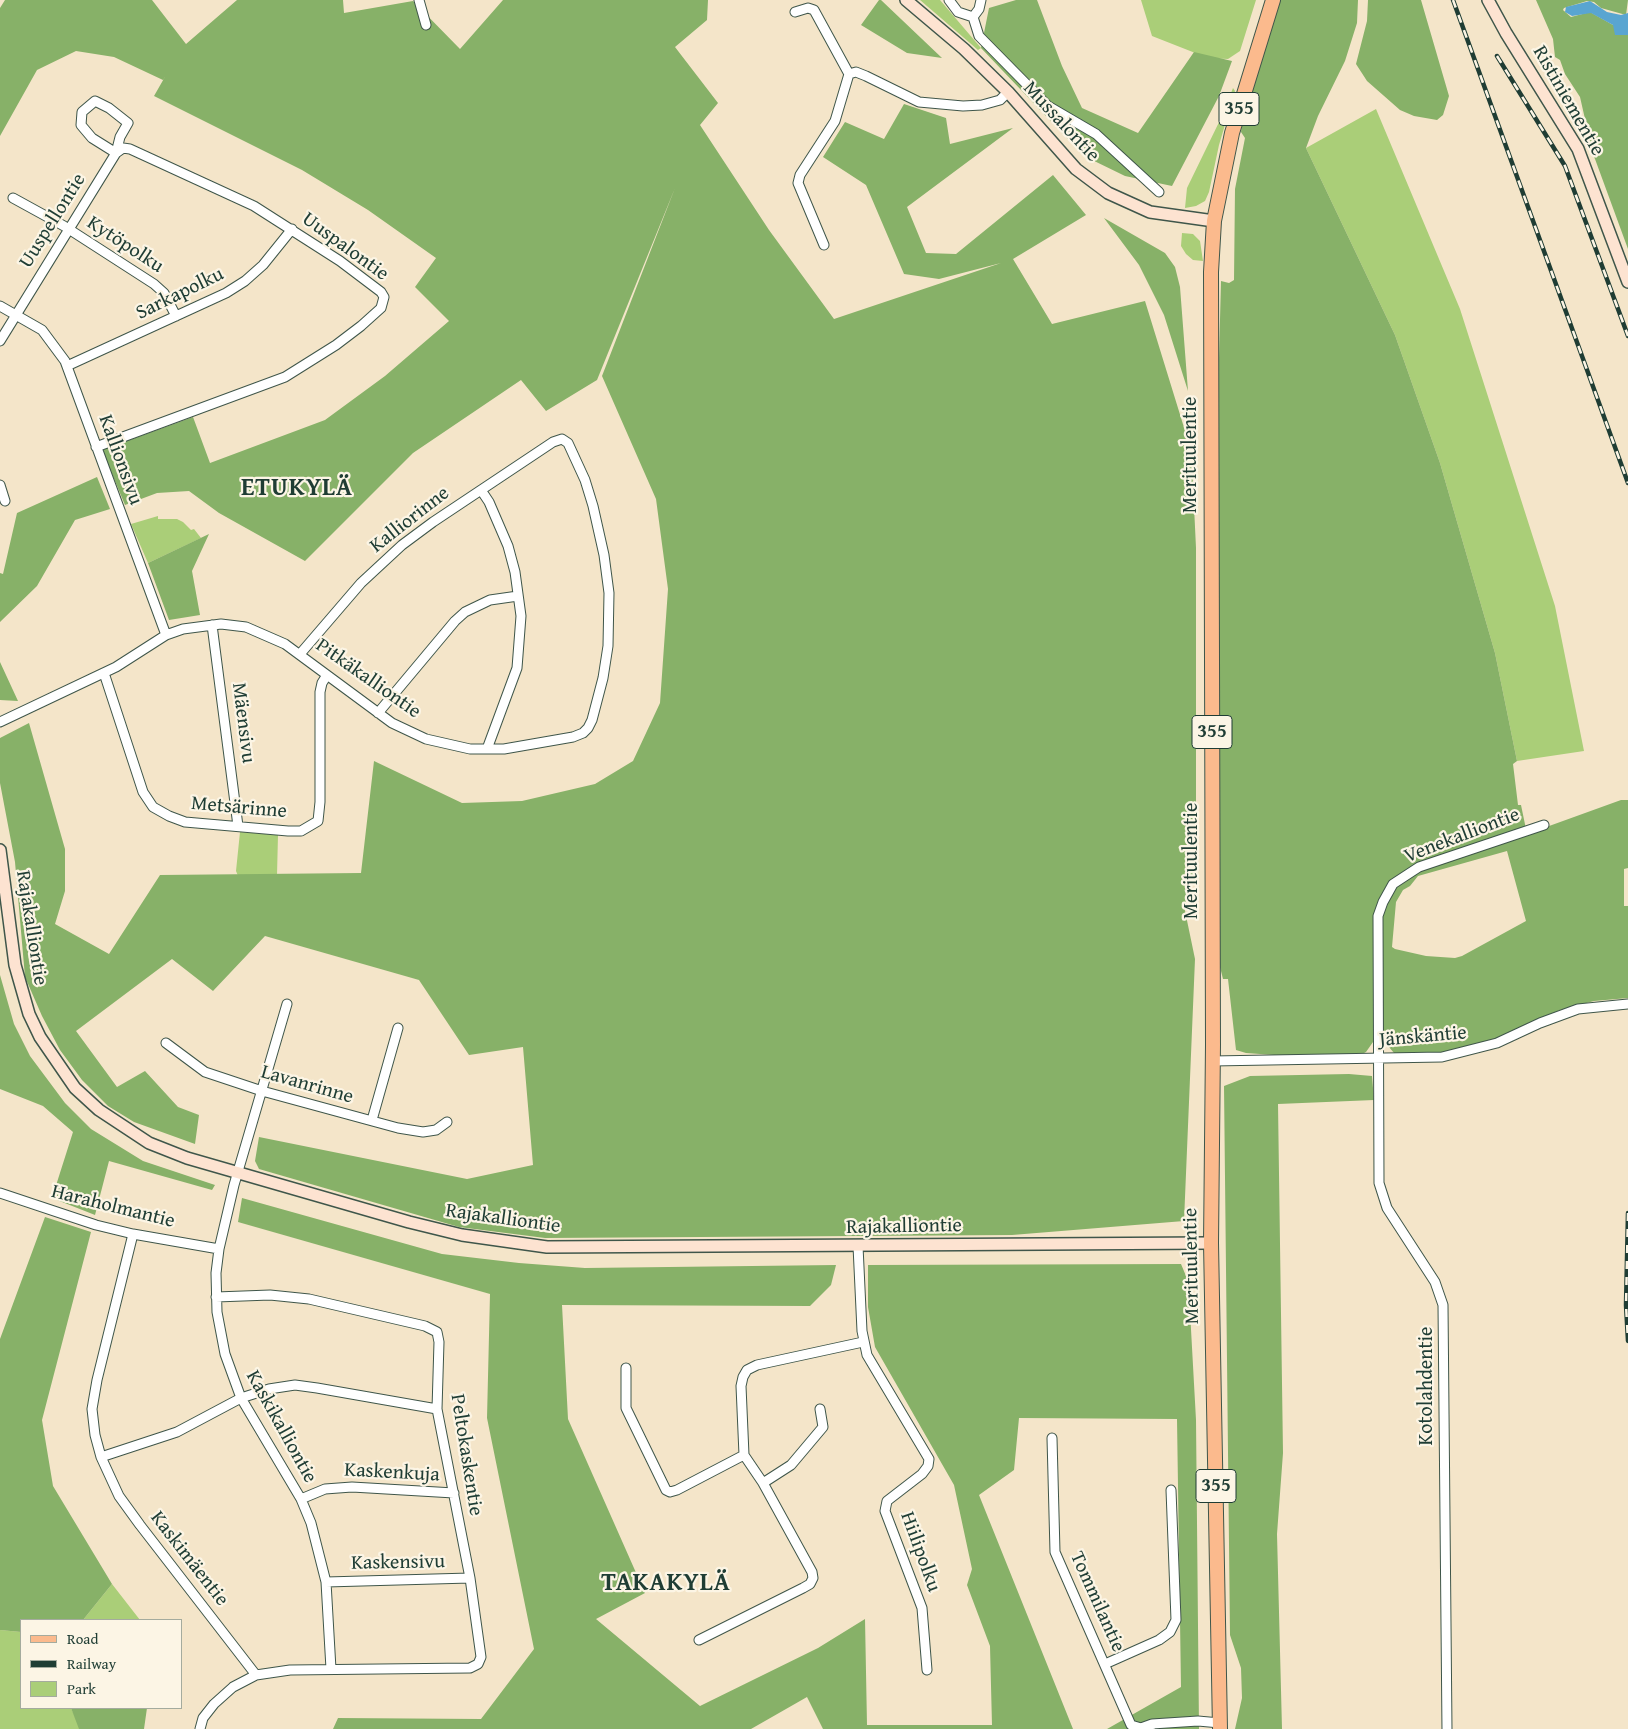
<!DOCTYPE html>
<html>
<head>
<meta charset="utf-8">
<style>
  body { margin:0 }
  #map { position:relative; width:1628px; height:1729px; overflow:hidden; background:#f4e5c9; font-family:"Gentium Book Plus",serif }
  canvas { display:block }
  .legend { position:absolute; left:20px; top:1619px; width:162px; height:90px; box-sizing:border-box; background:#fcf5e5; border:1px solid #a4ab9e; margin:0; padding:6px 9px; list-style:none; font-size:15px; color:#1f3d34 }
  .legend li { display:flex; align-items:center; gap:10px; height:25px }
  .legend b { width:25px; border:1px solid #a4ab9e }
</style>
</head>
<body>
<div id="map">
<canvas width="1628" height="1729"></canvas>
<ul class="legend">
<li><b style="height:6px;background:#fbba8d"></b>Road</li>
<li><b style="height:6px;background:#1f3d34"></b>Railway</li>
<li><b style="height:14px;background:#aace78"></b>Park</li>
</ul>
</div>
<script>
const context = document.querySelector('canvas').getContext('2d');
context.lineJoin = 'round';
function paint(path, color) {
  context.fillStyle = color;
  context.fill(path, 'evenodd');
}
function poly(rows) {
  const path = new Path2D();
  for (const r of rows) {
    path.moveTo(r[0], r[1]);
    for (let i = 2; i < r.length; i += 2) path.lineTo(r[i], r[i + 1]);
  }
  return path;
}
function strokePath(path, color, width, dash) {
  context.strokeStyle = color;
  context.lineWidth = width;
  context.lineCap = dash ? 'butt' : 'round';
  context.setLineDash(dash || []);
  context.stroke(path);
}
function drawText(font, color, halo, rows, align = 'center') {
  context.font = font + ' "Gentium Book Plus",serif';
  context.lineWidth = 4.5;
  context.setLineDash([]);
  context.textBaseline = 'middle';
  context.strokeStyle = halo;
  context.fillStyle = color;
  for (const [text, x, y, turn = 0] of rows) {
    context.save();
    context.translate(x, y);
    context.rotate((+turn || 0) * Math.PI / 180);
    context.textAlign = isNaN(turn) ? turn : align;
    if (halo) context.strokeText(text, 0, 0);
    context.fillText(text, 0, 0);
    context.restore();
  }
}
paint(poly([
  [920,0,940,0,981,48,978,50],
  [1141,0,1256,0,1240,51,1228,59,1208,58,1152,36],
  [1233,88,1235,91,1219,145,1209,192,1205,201,1196,206,1185,208,1187,188,1222,116],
  [1376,109,1460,309,1555,606,1584,751,1517,761,1495,653,1440,463,1395,335,1306,148],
  [1182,233,1193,234,1200,241,1203,261,1193,260,1186,254,1181,246],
  [158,516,158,519,177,519,183,522,191,530,194,529,201,538,148,563,131,524],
  [240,832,278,835,277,875,241,883,236,871],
  [112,1584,140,1620,83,1620],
  [0,1630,21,1632,21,1708,71,1708,81,1729,0,1729]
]), '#aace78');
paint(poly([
  [5,0,152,0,186,44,237,0,343,0,344,13,413,1,460,49,503,0,708,0,707,20,675,47,718,103,700,125,769,230,834,319,1001,263,939,279,904,274,866,185,823,157,845,122,884,139,904,104,946,118,950,144,1013,128,907,207,926,253,956,254,1053,175,1086,215,1013,259,1052,324,1145,301,1186,434,1192,464,1196,548,1196,857,1191,888,1184,906,1195,959,1184,1221,1012,1235,545,1238,459,1227,259,1169,255,1161,259,1137,467,1179,533,1165,523,1047,469,1055,419,980,265,936,213,991,172,959,76,1031,117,1087,145,1071,178,1107,199,1115,195,1144,134,1122,108,1106,82,1080,60,1050,42,1016,25,977,15,862,0,783,0,738,29,723,65,849,65,891,55,924,109,954,160,875,361,873,374,761,462,803,522,801,595,784,633,761,660,703,668,589,656,499,602,376,675,188,597,380,546,411,521,380,413,453,305,561,219,513,189,491,157,493,125,505,102,450,193,417,210,463,325,420,385,376,449,321,415,287,436,258,368,210,302,170,154,96,166,75,163,80,114,57,76,51,37,70,0,136,0,8],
  [879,0,881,0,942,58,907,53,861,25],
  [1016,0,1037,0,1062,66,1082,108,1138,133,1194,52,1232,61,1219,96,1172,186,1125,176,1084,156,981,48,989,8],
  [1278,0,1358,0,1357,23,1345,61,1318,116,1306,148,1395,335,1440,463,1495,653,1517,761,1513,764,1518,805,1521,805,1527,834,1621,800,1628,800,1628,868,1624,869,1624,906,1628,906,1628,998,1594,1001,1560,1010,1497,1038,1453,1051,1408,1055,1394,1053,1384,1041,1373,1042,1366,1052,1360,1055,1288,1056,1246,1053,1236,1050,1228,979,1223,979,1219,963,1216,473,1221,281,1229,283,1234,280,1235,189,1245,138,1241,132,1243,116],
  [1507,851,1526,921,1462,956,1455,958,1426,956,1395,949,1392,947,1396,902,1403,890,1410,886,1418,876],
  [1368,0,1421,0,1449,96,1443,115,1437,120,1414,116,1400,110,1367,81,1356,64,1367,21],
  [1536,0,1628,0,1626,15,1601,8,1594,2,1587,1,1564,8,1563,10,1571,17,1590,12,1613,25,1628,20,1628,249,1595,159,1579,127,1585,119,1580,97,1565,74,1560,60,1555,57,1553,39],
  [1104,218,1165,253,1175,267,1180,287,1188,391,1164,315,1139,265],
  [97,477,110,509,75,520,37,586,0,622,0,573,3,574,17,513],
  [209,534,192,571,200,615,169,620,148,563],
  [0,662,18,701,0,700],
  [0,975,14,1024,30,1056,65,1103,91,1129,143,1161,215,1185,212,1190,109,1161,95,1215,52,1198,73,1132,43,1106,0,1089],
  [1349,1074,1372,1076,1374,1100,1278,1104,1283,1453,1277,1534,1282,1729,1235,1729,1242,1698,1241,1668,1230,1635,1224,1086,1250,1076],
  [242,1198,442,1254,519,1263,585,1268,836,1265,831,1285,810,1306,562,1305,568,1419,645,1593,596,1619,700,1706,818,1648,865,1619,867,1725,992,1725,990,1646,967,1585,972,1569,954,1485,875,1347,868,1307,868,1265,1181,1264,1186,1276,1189,1293,1196,1420,1199,1729,1107,1729,1181,1687,1177,1419,1019,1418,1014,1470,979,1495,1073,1729,823,1729,807,1697,751,1729,333,1729,338,1718,481,1719,534,1649,487,1418,490,1294,238,1222],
  [45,1217,91,1232,42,1420,53,1486,112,1584,83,1620,21,1620,21,1632,0,1630,0,1339],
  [71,1708,147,1708,144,1729,79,1729]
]), '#87b168');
paint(poly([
  [1590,1,1607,12,1621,15,1628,13,1628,35,1615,35,1613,25,1591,13,1572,16,1565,12,1566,7]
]), '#59a5d1');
const street = poly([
  [419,0,426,25],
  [949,0,958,12,973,17],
  [795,12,808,8,814,10,849,74],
  [973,17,979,36,1048,106,1096,134,1159,192],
  [973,17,979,9,981,0],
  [95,101,109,108,128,123,120,137,116,153,92,138,81,125,82,112,95,101],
  [13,198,64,226,154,284,164,293,176,316],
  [824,245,798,183,800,175,835,121,849,74,856,72,866,76,919,102,963,106,982,105,1000,100,1008,92],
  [0,306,42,330,65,361,166,635],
  [0,341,116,153,123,148,130,149,254,206,340,261,381,292,384,297,381,308,361,326,336,345,285,377,96,447],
  [67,366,226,293,245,281,263,265,292,229],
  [0,485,5,501],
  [481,490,489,502,508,546,515,572,521,616,517,668,487,749],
  [212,625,238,826],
  [104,673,143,792,153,807,169,816,185,822,288,831,301,831,318,821,320,802,320,692,322,683,327,675],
  [378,713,455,621,465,612,490,600,518,596],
  [0,722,116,667,166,635,183,629,221,624,246,627,285,644,392,723,426,739,470,749,504,749,573,737,583,733,588,728,592,720,603,678,608,646,609,593,604,555,593,506,585,480,568,443,562,439,553,442,433,522,402,545,361,583,300,654],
  [287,1004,234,1185,219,1249,216,1273,217,1312,225,1354,241,1398,301,1499,311,1523,326,1582,331,1669],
  [166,1043,205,1072,262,1091,398,1128,423,1132,436,1130,447,1122],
  [1212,1061,1442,1057,1497,1043,1540,1023,1578,1009,1628,1004],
  [372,1120,398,1028],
  [0,1193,96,1225,133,1234,219,1249],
  [133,1234,97,1380,92,1409,95,1435,101,1457,119,1496,140,1525,256,1675],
  [858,1246,862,1331,867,1355,929,1459,928,1466,922,1474,887,1501,885,1511,922,1608,927,1670],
  [626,1368,626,1408,666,1490,670,1492,677,1490,744,1455],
  [1052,1438,1055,1552,1131,1725,1141,1728,1152,1724],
  [101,1457,177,1432,241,1398,269,1389,295,1385,317,1388,437,1409],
  [763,1483,791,1465,823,1427,820,1409],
  [301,1499,325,1489,352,1487,454,1493],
  [326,1582,470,1578],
  [699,1640,803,1588,810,1584,813,1578,812,1572,763,1483,744,1455,741,1386,743,1377,747,1370,757,1365,863,1342],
  [1105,1664,1159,1640,1170,1632,1176,1620,1171,1490],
  [1150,1728,1152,1724,1198,1721,1220,1723],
  [200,1729,203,1718,214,1704,233,1687,256,1675,290,1670,470,1668,478,1664,481,1657,470,1578,437,1409,439,1342,437,1332,425,1326,309,1299,270,1295,216,1297],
  [1447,1729,1443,1305,1435,1282,1387,1208,1379,1183,1378,916,1383,902,1393,884,1419,867,1544,825]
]);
const secondary = poly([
  [906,0,964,49,1008,92,1076,169,1108,193,1150,212,1214,221],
  [1488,0,1506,33,1578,149,1628,282],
  [0,850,15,965,29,1014,40,1037,75,1088,99,1110,149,1143,187,1158,409,1222,462,1235,547,1247,1211,1243]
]);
const primary = poly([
  [1220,1729,1211,1243,1213,1044,1211,272,1214,221,1232,133,1273,0]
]);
strokePath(street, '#3f564a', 11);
strokePath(secondary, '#3f564a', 14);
strokePath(primary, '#3f564a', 16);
strokePath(street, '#fff', 9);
strokePath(secondary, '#fde3d1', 11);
strokePath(primary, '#fbba8d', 14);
const rail = poly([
  [1453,0,1628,483],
  [1497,56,1565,166,1628,336],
  [1628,1213,1626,1305,1628,1341]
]);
strokePath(rail, '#1f3d34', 4.5);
strokePath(rail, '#fcf5e5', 2.5, [8]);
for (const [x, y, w] of [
  [1239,109,40],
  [1212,732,40],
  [1216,1486,40]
]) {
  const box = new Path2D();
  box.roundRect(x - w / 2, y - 16.5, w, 33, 4);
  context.fillStyle = '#fcf5e5';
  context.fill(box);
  strokePath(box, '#1f3d34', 1);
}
drawText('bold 19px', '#1f3d34', null, [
  ["355",1239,109],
  ["355",1212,732],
  ["355",1216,1486]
]);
drawText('20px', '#1f3d34', '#fcf5e5', [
  ["Ristiniementie",1568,101,60],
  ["Mussalontie",1061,122,47],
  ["Uuspellontie",53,221,-58],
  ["Kytöpolku",125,245,33],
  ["Uuspalontie",345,247,36],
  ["Sarkapolku",180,294,-26],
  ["Merituulentie",1191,455,-90],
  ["Kallionsivu",120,460,70],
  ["Kalliorinne",410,520,-38],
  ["Pitkäkalliontie",368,679,35],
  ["Mäensivu",243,723,83],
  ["Metsärinne",239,808,5],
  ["Venekalliontie",1462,836,-21],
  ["Merituulentie",1192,861,-90],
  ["Rajakalliontie",31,928,81],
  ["Jänskäntie",1423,1037,-5],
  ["Lavanrinne",307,1085,16],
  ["Haraholmantie",113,1207,14],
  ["Rajakalliontie",503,1219,8],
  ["Rajakalliontie",904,1227,-1],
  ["Merituulentie",1192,1266,-91],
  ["Kotolahdentie",1427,1386,-90],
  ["Kaskikalliontie",281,1427,61],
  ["Peltokaskentie",466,1455,81],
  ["Kaskenkuja",392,1473,3],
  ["Hiilipolku",920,1552,70],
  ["Kaskimäentie",189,1559,52],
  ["Kaskensivu",398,1563,-1],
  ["Tommilantie",1097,1602,66]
]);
context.letterSpacing = '1px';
drawText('bold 25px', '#1f3d34', '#fcf5e5', [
  ["ETUKYLÄ",297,489],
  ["TAKAKYLÄ",666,1584]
]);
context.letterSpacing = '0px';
</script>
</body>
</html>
